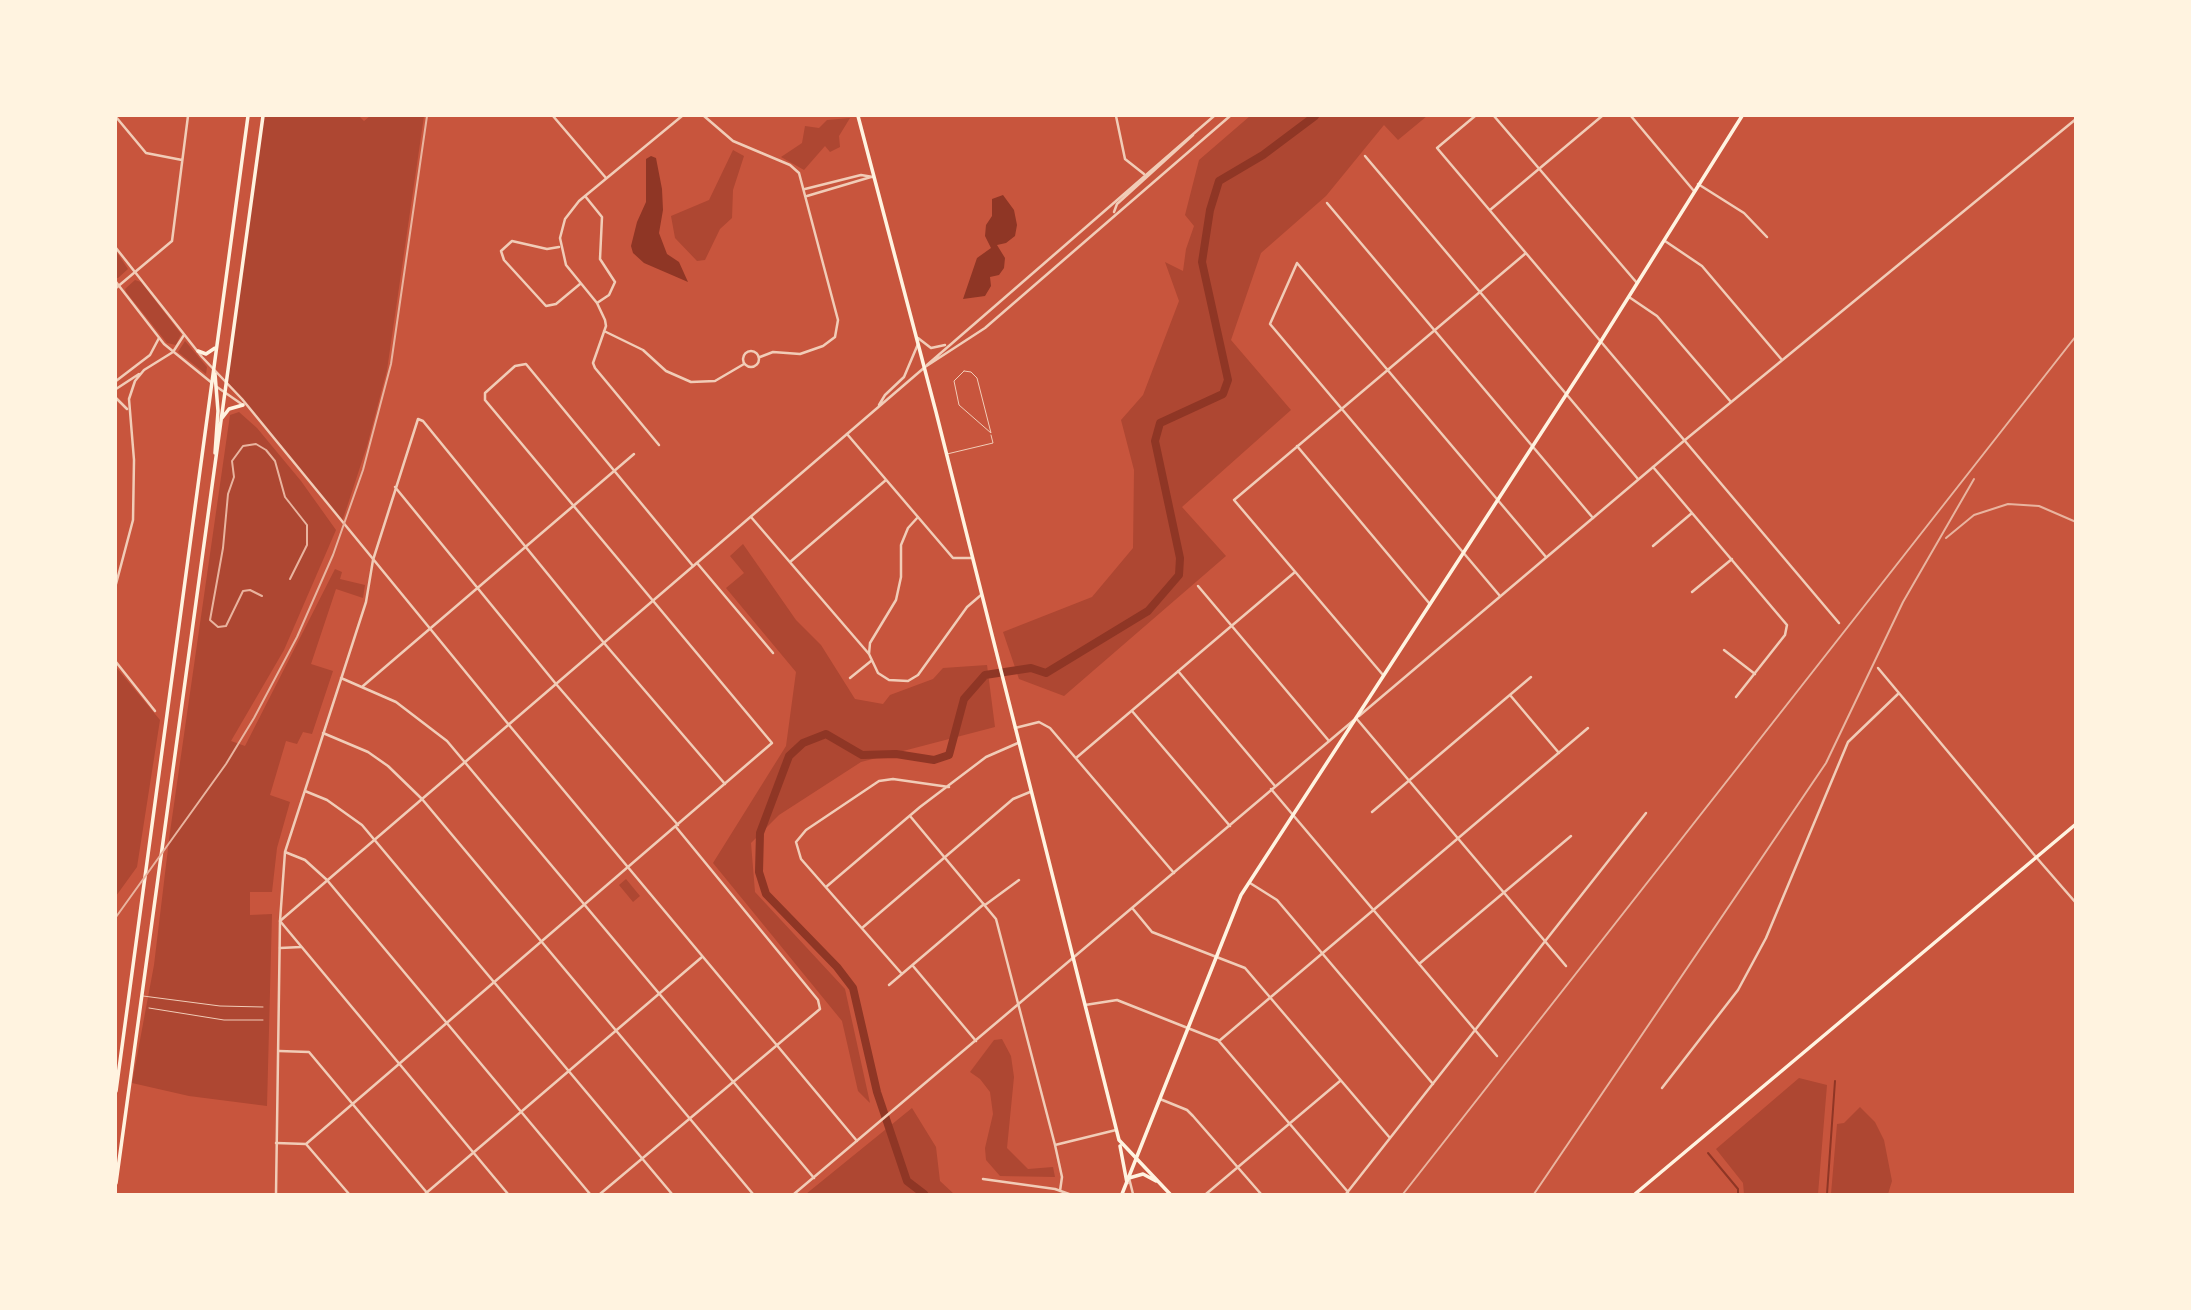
<!DOCTYPE html>
<html>
<head>
<meta charset="utf-8">
<style>
  body { margin:0 }
  #map { position:relative; width:2191px; height:1310px; overflow:hidden; background:#c8553d; font-family:"Fira Sans Condensed",sans-serif }
  canvas { display:block }
  .frame { position:absolute; inset:0; border:117px solid #fff3e0; pointer-events:none }
</style>
</head>
<body>
<div id="map">
<canvas width="2191" height="1310"></canvas>
<div class="frame"></div>
</div>
<script>
const context = document.querySelector('canvas').getContext('2d');
context.lineJoin = 'round';
function paint(path, color) {
  context.fillStyle = color;
  context.fill(path, 'evenodd');
}
function poly(rows) {
  const path = new Path2D();
  for (const r of rows) {
    if (r.length === 3) {
      path.moveTo(r[0] + r[2], r[1]);
      path.arc(r[0], r[1], r[2], 0, 2 * Math.PI);
      continue;
    }
    path.moveTo(r[0], r[1]);
    for (let i = 2; i < r.length; i += 2) path.lineTo(r[i], r[i + 1]);
  }
  return path;
}
function strokePath(path, color, width, dash) {
  context.strokeStyle = color;
  context.lineWidth = width;
  context.lineCap = dash ? 'butt' : 'round';
  context.setLineDash(dash || []);
  context.stroke(path);
}
paint(poly([
  [263,116,359,116,364,121,370,116,424,116,387,370,367,446,342,522,227,381],
  [1250,116,1427,116,1398,140,1384,125,1326,196,1261,253,1231,340,1291,410,1182,507,1226,556,1064,696,1019,679,1003,632,1092,597,1133,548,1134,470,1121,420,1143,395,1179,301,1165,262,1183,271,1186,249,1194,226,1185,215,1199,160],
  [850,118,839,136,840,147,830,152,825,146,804,170,781,157,802,143,805,126,819,128,827,120],
  [733,150,744,156,733,190,732,218,720,229,705,260,697,261,675,238,671,216,709,200],
  [116,251,128,269,118,278,116,278],
  [135,280,141,282,181,334,176,345,167,343,126,292,125,289],
  [185,341,207,367,206,374,178,352],
  [239,412,257,428,301,481,336,530,284,650,231,741,245,746,335,569,342,572,340,579,365,585,363,598,336,589,311,664,333,671,312,734,303,732,297,744,286,741,270,795,290,802,277,848,272,892,250,892,250,915,272,914,267,1106,189,1096,132,1083,154,965,170,832,230,415],
  [743,544,796,620,821,645,855,699,883,704,890,695,933,679,943,668,987,665,995,727,861,762,779,815,751,843,755,892,845,989,870,1103,858,1091,842,1021,713,863,786,746,796,672,726,588,744,573,730,556],
  [116,667,160,720,137,867,116,896],
  [626,879,640,896,633,902,619,885],
  [1002,1039,1011,1056,1014,1077,1007,1148,1028,1169,1053,1167,1055,1177,1000,1176,986,1160,985,1148,993,1114,990,1092,980,1079,970,1072,994,1040],
  [1799,1078,1827,1085,1818,1194,1744,1194,1743,1183,1716,1149],
  [1860,1107,1875,1122,1884,1140,1892,1181,1888,1194,1831,1194,1837,1124,1844,1123],
  [912,1108,936,1147,940,1181,954,1194,806,1194]
]), '#ae4732');
paint(poly([
  [651,156,656,158,662,189,663,210,659,233,667,254,679,262,688,282,644,263,633,253,631,246,637,222,646,202,646,159],
  [1003,195,1014,210,1017,225,1015,236,1006,243,997,245,1005,258,1004,268,999,275,990,277,991,286,985,296,963,299,977,258,991,248,985,236,986,225,992,216,992,199]
]), '#8f3625');
strokePath(poly([
  [1708,1153,1738,1189,1738,1194],
  [1827,1194,1835,1081]
]), '#8f3625', 2);
strokePath(poly([
  [924,1194,907,1181,877,1092,853,988,837,967,766,894,759,872,760,833,789,756,803,743,826,734,862,755,896,754,934,760,949,755,964,699,985,675,1031,668,1046,673,1148,611,1179,575,1180,558,1155,441,1160,423,1223,394,1228,380,1202,262,1210,210,1219,181,1263,155,1315,116]
]), '#8f3625', 8);
strokePath(poly([
  [964,371,971,372,977,378,991,433,959,405,954,381,964,371],
  [947,454,993,443,991,435],
  [143,996,220,1006,263,1007],
  [149,1008,224,1020,263,1020]
]), '#f1ccb7', 1);
strokePath(poly([
  [553,116,606,178],
  [704,116,733,141,790,165,799,173,838,320,835,337,823,346,800,354,773,352,760,357],
  [1116,116,1125,159,1144,174],
  [1475,116,1437,148,1839,623],
  [1494,116,1637,283],
  [1631,116,1694,191],
  [116,117,146,153,182,160],
  [1365,156,1638,479],
  [1698,184,1744,213,1767,237],
  [805,189,861,175,873,177],
  [585,196,602,217,600,259,615,282,609,295,597,303],
  [807,196,871,177],
  [1327,203,1593,518],
  [1490,210,1602,116],
  [1665,241,1702,266,1782,360],
  [559,247,547,249,512,241,501,251,504,260,546,306,556,304,580,284],
  [116,288,172,241,188,116],
  [1629,297,1657,316,1731,402],
  [604,331,643,350,666,371,691,382,715,381,744,364],
  [751,359,8],
  [144,370,173,352,184,335],
  [116,381,150,355,159,338],
  [116,389,139,374],
  [116,398,127,409],
  [847,434,953,558,971,558],
  [1685,440,2076,119],
  [659,445,595,368,593,363,606,326,605,320,597,303,566,265,560,238,565,219,579,201,682,116],
  [1297,446,1429,603],
  [1653,467,1787,625,1785,635,1736,697],
  [395,487,556,684,678,825],
  [751,517,869,654,878,673,889,680,908,681,918,675,967,607,981,595],
  [1653,546,1692,513],
  [790,562,886,480],
  [697,563,773,653],
  [116,584,133,520,134,460,129,399,135,381,144,370],
  [1198,586,1329,741],
  [1692,592,1732,559],
  [1500,596,1270,324,1297,263,1546,557],
  [1724,650,1755,674],
  [869,654,870,643,896,600,901,577,901,545,908,528,918,517],
  [116,662,155,711],
  [1878,668,2036,857],
  [1178,671,1275,786],
  [1383,675,1234,500,1526,253],
  [341,678,396,702,447,741,814,1178],
  [850,678,871,661],
  [363,686,634,454],
  [1510,695,1559,753],
  [1132,711,1230,826],
  [1356,718,1566,966],
  [1015,728,1039,722,1050,728,1174,873],
  [323,733,368,752,388,766,422,799,753,1194],
  [1076,758,1295,572],
  [1271,789,1497,1056],
  [305,791,327,800,362,825,672,1194],
  [1372,812,1531,677],
  [910,816,996,919,1055,1145,1062,1177,1060,1191],
  [285,852,305,860,327,880,590,1194],
  [1250,883,1277,900,1433,1084],
  [826,887,920,807,986,757,1018,743],
  [985,905,1019,880],
  [1133,909,1152,932,1245,968,1390,1138],
  [862,928,1013,799,1030,792],
  [280,948,301,947],
  [1419,964,1571,836],
  [913,966,976,1041],
  [902,974,801,859,796,842,806,830,879,781,893,779,949,787],
  [889,985,984,904],
  [1085,1005,1117,1000,1218,1040,1348,1192],
  [1219,1041,1588,728],
  [279,1051,309,1052,428,1194],
  [1662,1088,1738,990,1766,938,1848,742,1899,693],
  [1160,1099,1187,1110,1193,1116,1261,1194],
  [276,1143,306,1144,349,1194],
  [306,1144,772,743,485,400,485,393,515,366,526,364,693,566],
  [1055,1145,1116,1130],
  [1129,1178,1133,1194],
  [983,1179,1055,1189,1069,1194],
  [425,1194,702,957],
  [508,1194,280,921,285,852,366,602,373,560,418,419,423,421,604,643,725,784],
  [600,1194,820,1009,818,1000,676,827],
  [1206,1194,1340,1081],
  [1346,1194,1646,813]
]), '#f1ccb7', 2.5);
strokePath(poly([
  [1114,212,1117,204,1193,135],
  [116,248,202,357,242,399,509,725,857,1141],
  [116,282,164,344,212,383],
  [918,338,931,348,945,345],
  [927,365,1214,116],
  [217,387,243,405],
  [879,405,885,395,904,377,918,344],
  [1359,716,1685,440],
  [2036,857,2076,903],
  [276,1194,280,921,925,367,985,328,1230,116],
  [794,1194,1354,720]
]), '#f1ccb7', 2.5);
strokePath(poly([
  [1635,1194,2076,824]
]), '#fff3e0', 3.5);
strokePath(poly([
  [858,116,936,412,1119,1140,1170,1194],
  [1120,1146,1127,1183],
  [1129,1178,1143,1174,1156,1181],
  [1122,1194,1241,895,1601,341,1742,116]
]), '#fff3e0', 3.5);
strokePath(poly([
  [198,351,206,354,215,348],
  [215,374,218,411,215,453],
  [222,418,229,409,243,405],
  [116,1091,248,116],
  [116,1183,263,116]
]), '#fff3e0', 3.5);
strokePath(poly([
  [1946,538,1974,515,2008,504,2039,506,2076,522],
  [262,596,250,590,243,591,226,626,218,627,210,620,223,548,228,494,234,477,232,461,243,446,256,444,266,450,275,461,285,497,307,525,307,545,290,579],
  [116,917,226,764,254,718,297,637,333,555,363,470,391,364,427,116],
  [1403,1194,2076,336],
  [1534,1194,1826,763,1903,602,1974,479]
]), '#e9b49f', 2);
</script>
</body>
</html>
